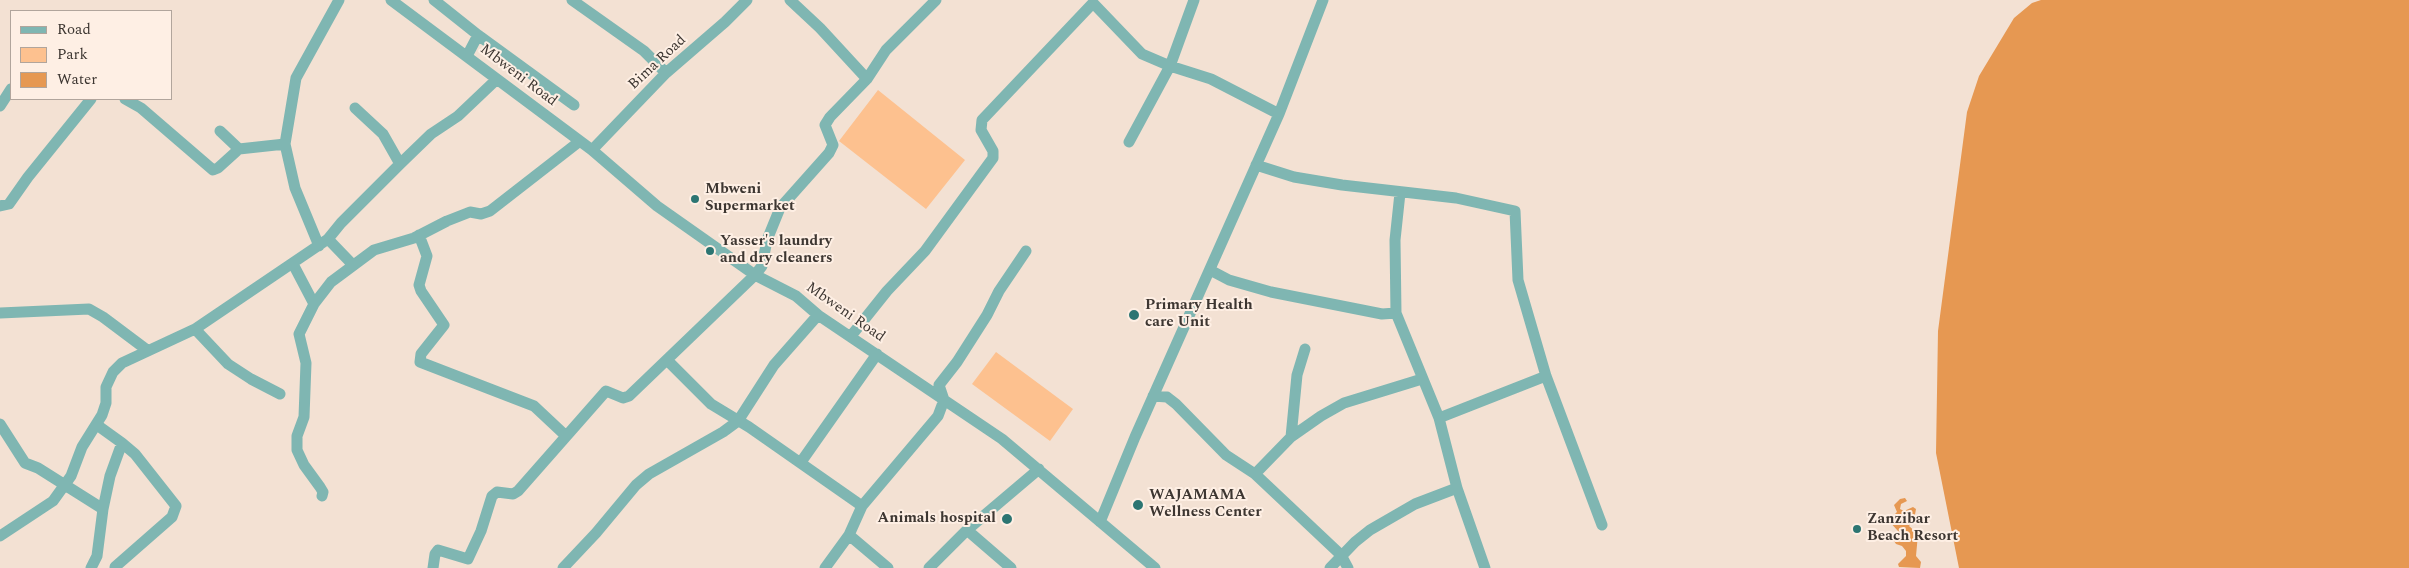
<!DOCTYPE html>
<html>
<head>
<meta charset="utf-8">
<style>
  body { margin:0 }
  #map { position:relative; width:2409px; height:568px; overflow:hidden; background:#f3e1d3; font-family:Spectral,serif }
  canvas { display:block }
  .legend { position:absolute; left:10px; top:10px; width:162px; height:90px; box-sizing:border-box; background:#feefe4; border:1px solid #b1a59c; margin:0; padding:6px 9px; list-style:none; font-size:15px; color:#3d3631 }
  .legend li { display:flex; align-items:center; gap:10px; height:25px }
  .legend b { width:25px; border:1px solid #b1a59c }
</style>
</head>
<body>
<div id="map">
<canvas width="2409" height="568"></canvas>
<ul class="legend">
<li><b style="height:6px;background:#7fb6b2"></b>Road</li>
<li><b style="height:14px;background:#fdc18f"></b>Park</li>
<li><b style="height:14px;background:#e69852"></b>Water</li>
</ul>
</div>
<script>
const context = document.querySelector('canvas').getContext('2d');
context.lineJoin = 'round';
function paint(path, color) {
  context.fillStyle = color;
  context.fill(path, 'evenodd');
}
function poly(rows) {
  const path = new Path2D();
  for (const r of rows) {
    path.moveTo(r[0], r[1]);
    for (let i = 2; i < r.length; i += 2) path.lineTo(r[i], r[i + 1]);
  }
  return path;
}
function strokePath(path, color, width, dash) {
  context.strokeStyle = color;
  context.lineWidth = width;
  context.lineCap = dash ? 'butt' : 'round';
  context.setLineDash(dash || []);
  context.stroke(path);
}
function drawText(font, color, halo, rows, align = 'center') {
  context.font = font + ' Spectral,serif';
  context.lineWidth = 4;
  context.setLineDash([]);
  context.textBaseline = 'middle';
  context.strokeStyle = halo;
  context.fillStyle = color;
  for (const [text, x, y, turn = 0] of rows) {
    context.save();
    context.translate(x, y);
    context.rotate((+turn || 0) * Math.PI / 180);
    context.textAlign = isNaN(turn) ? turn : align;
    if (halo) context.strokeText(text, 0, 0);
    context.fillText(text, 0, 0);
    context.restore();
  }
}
paint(poly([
  [878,90,965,160,926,209,839,141],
  [996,352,1073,409,1050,441,972,384]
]), '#fdc18f');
paint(poly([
  [2041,0,2409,0,2409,568,1959,568,1936,453,1938,331,1967,112,1979,76,2014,18,2032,3],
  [1905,498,1907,501,1901,504,1900,509,1904,511,1913,507,1916,509,1914,520,1909,526,1918,534,1916,556,1921,562,1920,568,1899,567,1898,564,1906,556,1906,551,1902,546,1896,544,1892,538,1898,534,1898,531,1888,520,1897,512,1894,505,1900,499]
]), '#e69852');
strokePath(poly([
  [391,0,592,150,657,206,755,275,796,296,818,315,1002,439,1155,568],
  [434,0,478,35,467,56],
  [572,0,644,51,666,73],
  [790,0,820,28,867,79],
  [478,35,574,105],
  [125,99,141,108,213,170,218,168,239,149,285,144],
  [0,106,11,89],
  [355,108,383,134,400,164],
  [220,131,239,149],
  [1129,142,1170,66,1194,0],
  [592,150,666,73,725,22,747,0],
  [1256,165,1294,177,1342,185,1456,198,1515,211,1518,280,1546,376,1602,525],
  [1400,193,1395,240,1396,313,1439,418,1457,488,1485,568],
  [0,206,9,204,28,177,91,99],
  [419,235,427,256,419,285,421,291,444,325,421,354,420,362,534,406,566,436],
  [328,239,353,265],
  [319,246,295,188,285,144,296,78,339,0],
  [293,264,314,304],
  [1210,270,1229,280,1271,292,1382,314,1396,313],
  [0,313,89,309,103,317,147,350],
  [195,329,228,364,251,379,280,394],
  [851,336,887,291,925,251,993,158,993,151,981,130,982,120,1093,3,1142,54,1170,66,1211,79,1279,114],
  [668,361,711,404,749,427,862,506],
  [1153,396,1167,397,1176,404,1226,455,1255,474,1341,555,1348,568],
  [1439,418,1546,376],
  [0,424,25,463,38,468,103,509],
  [1291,437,1297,375,1305,349],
  [801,462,877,354],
  [1255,474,1291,437,1321,416,1344,403,1422,379],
  [322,496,323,492,320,487,304,465,297,450,297,436,304,417,306,363,299,334,314,304,331,282,374,250,414,238,447,221,470,212,481,214,490,211,580,141],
  [1100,522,1135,437,1279,114,1323,0],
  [967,530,1011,568],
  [849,535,888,568],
  [0,536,53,501,71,476,82,447,102,415,106,403,106,387,113,372,122,363,195,329,328,239,341,223,400,164,431,134,458,116,497,79],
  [115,567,172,517,176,506,135,454,122,443],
  [91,568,97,556,103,509,110,476,122,443,97,425],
  [433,568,435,554,438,550,468,559,481,531,492,496,497,492,513,494,518,491,606,391,623,398,629,396,755,275,762,266,767,240,780,208,829,153,833,145,825,125,830,117,867,79,886,50,936,0],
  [563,568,596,533,636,485,649,474,723,432,738,421,774,365,818,315],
  [825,568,849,535,862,506,938,416,944,400,939,385,957,362,987,315,999,291,1026,251],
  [929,568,967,530,1039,469],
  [1330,568,1355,542,1370,530,1415,504,1457,488]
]), '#7fb6b2', 11);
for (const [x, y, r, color] of [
  [695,199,5,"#2c7572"],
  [710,251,5,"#2c7572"],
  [1134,315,6,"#2c7572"],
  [1138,505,6,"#2c7572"],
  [1007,519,6,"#2c7572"],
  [1857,529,5,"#2c7572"]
]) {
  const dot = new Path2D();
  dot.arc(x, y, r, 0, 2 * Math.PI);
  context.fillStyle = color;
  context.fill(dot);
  strokePath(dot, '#feefe4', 2);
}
drawText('15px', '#3d3631', '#feefe4', [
  ["Bima Road",658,63,-43],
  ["Mbweni Road",518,76,37],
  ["Mbweni Road",845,313,35]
]);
drawText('bold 15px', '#3d3631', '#feefe4', [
  ["Mbweni",705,190],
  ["Supermarket",705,207],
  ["Yasser's laundry",720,242],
  ["and dry cleaners",720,259],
  ["Primary Health",1145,306],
  ["care Unit",1145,323],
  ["WAJAMAMA",1149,496],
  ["Wellness Center",1149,513],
  ["Animals hospital",996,519,"right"],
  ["Zanzibar",1867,520],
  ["Beach Resort",1867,537]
], 'left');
</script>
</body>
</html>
